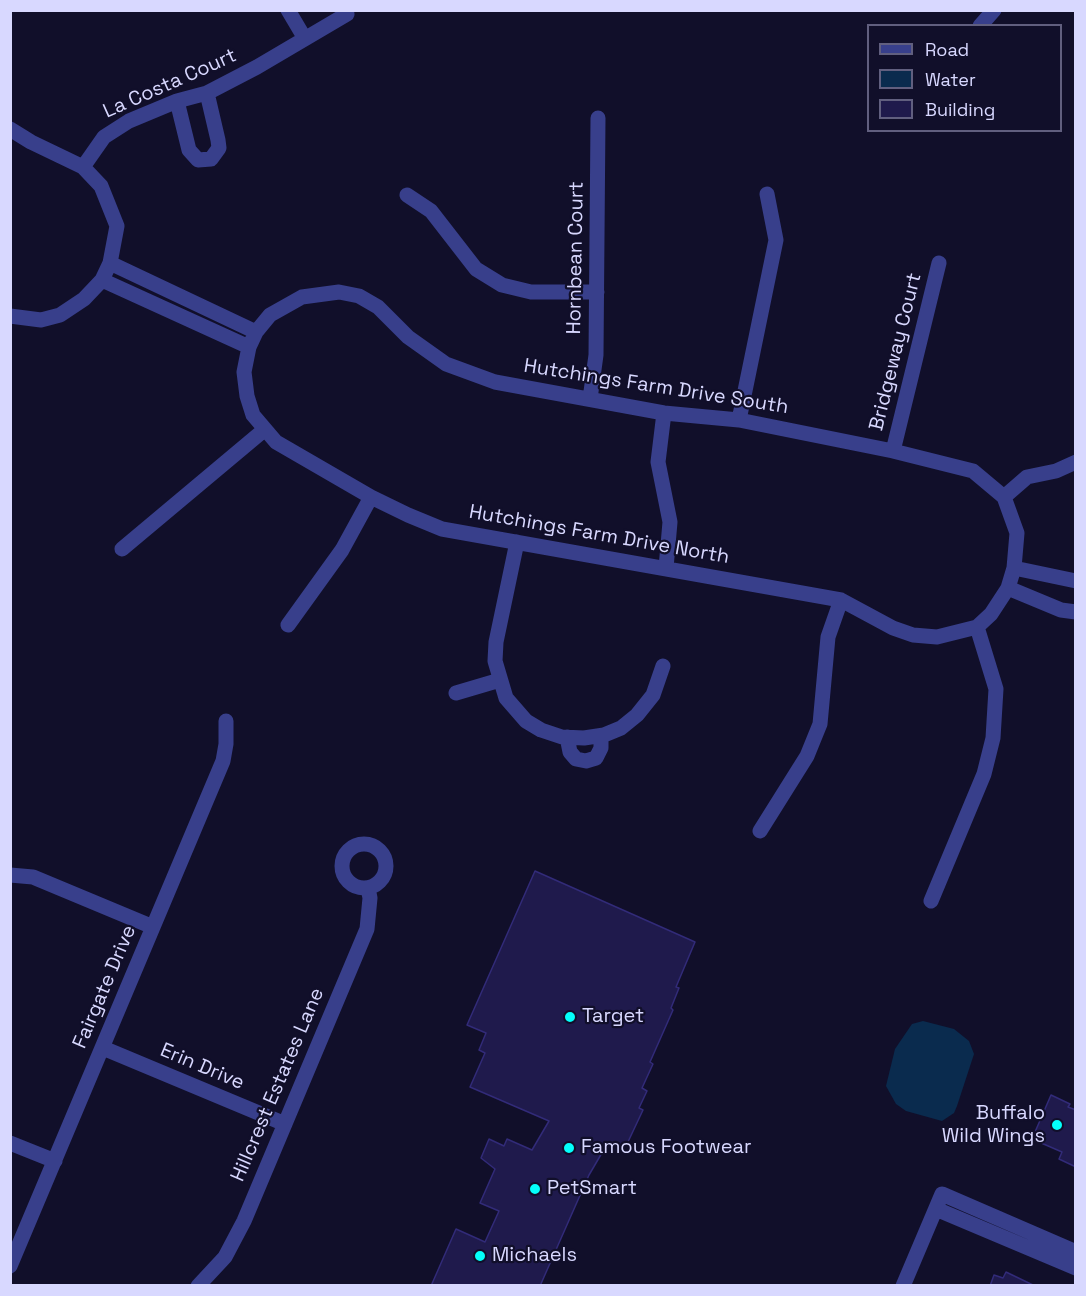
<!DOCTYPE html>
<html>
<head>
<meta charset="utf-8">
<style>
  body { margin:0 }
  #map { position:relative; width:1086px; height:1296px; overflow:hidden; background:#110f2a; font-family:"Space Grotesk",sans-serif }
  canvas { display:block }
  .frame { position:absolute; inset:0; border:12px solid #d8d8ff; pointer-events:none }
  .legend { position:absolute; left:867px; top:24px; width:195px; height:108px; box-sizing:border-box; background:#110f2a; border:2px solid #615f7f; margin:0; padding:8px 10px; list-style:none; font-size:18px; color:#d8d8ff }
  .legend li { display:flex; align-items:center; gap:12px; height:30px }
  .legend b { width:30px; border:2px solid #615f7f }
</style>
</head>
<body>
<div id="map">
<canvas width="1086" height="1296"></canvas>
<div class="frame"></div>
<ul class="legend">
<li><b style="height:8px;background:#383f8b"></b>Road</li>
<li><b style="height:16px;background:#0a2b4e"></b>Water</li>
<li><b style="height:16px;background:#1f1a4c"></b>Building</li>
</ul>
</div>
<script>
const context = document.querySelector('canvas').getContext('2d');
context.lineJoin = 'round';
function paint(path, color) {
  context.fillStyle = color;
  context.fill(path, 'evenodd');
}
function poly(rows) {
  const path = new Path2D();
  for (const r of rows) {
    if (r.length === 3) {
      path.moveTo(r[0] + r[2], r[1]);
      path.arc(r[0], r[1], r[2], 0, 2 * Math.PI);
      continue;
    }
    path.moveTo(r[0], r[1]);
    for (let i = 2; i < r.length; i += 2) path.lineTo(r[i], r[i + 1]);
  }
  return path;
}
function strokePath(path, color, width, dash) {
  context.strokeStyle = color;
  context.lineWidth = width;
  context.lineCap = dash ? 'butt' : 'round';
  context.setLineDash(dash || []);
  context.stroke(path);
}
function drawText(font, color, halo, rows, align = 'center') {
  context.font = font + ' "Space Grotesk",sans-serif';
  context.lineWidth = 4.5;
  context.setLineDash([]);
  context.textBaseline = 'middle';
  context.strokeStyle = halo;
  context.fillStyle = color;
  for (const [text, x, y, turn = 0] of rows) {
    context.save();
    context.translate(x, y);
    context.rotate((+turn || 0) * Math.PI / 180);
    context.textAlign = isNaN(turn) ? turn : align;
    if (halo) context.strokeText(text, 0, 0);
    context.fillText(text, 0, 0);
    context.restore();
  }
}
paint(poly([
  [923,1021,954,1029,969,1041,974,1054,957,1106,954,1113,942,1121,906,1111,896,1104,886,1086,895,1049,912,1024]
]), '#0a2b4e');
const building = poly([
  [535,871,695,942,676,987,679,988,671,1008,673,1010,650,1062,653,1064,642,1088,647,1091,639,1108,643,1110,627,1144,624,1143,620,1152,606,1146,589,1175,540,1286,431,1286,456,1229,485,1242,499,1211,480,1203,495,1169,481,1158,489,1139,504,1146,507,1139,532,1150,549,1121,470,1087,485,1053,479,1050,486,1033,467,1025,535,871],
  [1051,1095,1070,1104,1068,1107,1076,1110,1076,1167,1059,1159,1062,1152,1032,1139,1051,1095],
  [1006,1272,1035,1286,990,1286,994,1275,1003,1278,1006,1272]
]);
paint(building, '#1f1a4c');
strokePath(building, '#322b79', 1.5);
strokePath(poly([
  [288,10,304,37],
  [980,26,994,10],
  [177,101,189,150,198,160,211,159,219,148,218,140,207,93],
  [10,129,31,142,83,167,101,186,117,226,110,263,102,280,84,299,60,315,41,320,10,316],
  [83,167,104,137,129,121,177,101,207,93,257,67,347,14],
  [407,195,431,211,476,269,502,285,531,292,597,292],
  [110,263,256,332],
  [102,280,249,347],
  [339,292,359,296,378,307,408,337,446,364,495,382,664,413,739,420,893,451,973,471,1004,497,1017,533,1014,568,1008,588,991,614,977,627,937,637,913,635,893,628,841,600,442,529,408,515,371,497,276,442,253,415,247,396,244,372,249,347,256,332,270,315,302,297,339,292],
  [590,399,596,355,598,118],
  [664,413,658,462,670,522,666,568],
  [739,420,776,240,767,194],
  [893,451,939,263],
  [1004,497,1027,477,1056,471,1076,462],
  [517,542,496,642,495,661,506,698,526,721,541,730,562,737,584,738,604,735,621,728,637,715,653,695,663,666],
  [122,549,264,430],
  [1014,568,1076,581],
  [1008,588,1061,610,1076,612],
  [288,625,342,550,371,497],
  [456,693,500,680],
  [567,737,570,752,576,759,586,761,596,758,601,748,601,736],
  [760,831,807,756,820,724,828,637,841,600],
  [364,866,22],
  [10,875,33,877,153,927],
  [931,901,984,774,993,738,996,689,977,627],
  [103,1048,285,1124],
  [10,1143,55,1161],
  [936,1209,1076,1268],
  [10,1266,223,761,226,744,226,721],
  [198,1286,225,1257,244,1221,367,929,370,898,368,888],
  [903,1286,942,1194,1076,1252]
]), '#383f8b', 15);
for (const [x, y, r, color] of [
  [570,1017,6,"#04fffb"],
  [1057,1125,6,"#04fffb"],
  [569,1148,6,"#04fffb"],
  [535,1189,6,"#04fffb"],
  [480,1256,6,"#04fffb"]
]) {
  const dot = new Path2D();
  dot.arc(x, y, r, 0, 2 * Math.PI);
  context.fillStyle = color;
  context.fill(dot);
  strokePath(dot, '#110f2a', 2);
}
drawText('20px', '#d8d8ff', '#110f2a', [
  ["La Costa Court",170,84,-24],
  ["Hornbean Court",576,258,-89],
  ["Bridgeway Court",896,352,-76],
  ["Hutchings Farm Drive South",656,387,9],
  ["Hutchings Farm Drive North",599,535,10],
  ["Fairgate Drive",105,987,-67],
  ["Erin Drive",202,1067,23],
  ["Hillcrest Estates Lane",278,1085,-67]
]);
drawText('20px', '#d8d8ff', '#110f2a', [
  ["Target",582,1017],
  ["Buffalo",1045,1114,"right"],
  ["Wild Wings",1045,1137,"right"],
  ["Famous Footwear",581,1148],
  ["PetSmart",547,1189],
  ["Michaels",492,1256]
], 'left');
</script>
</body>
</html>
